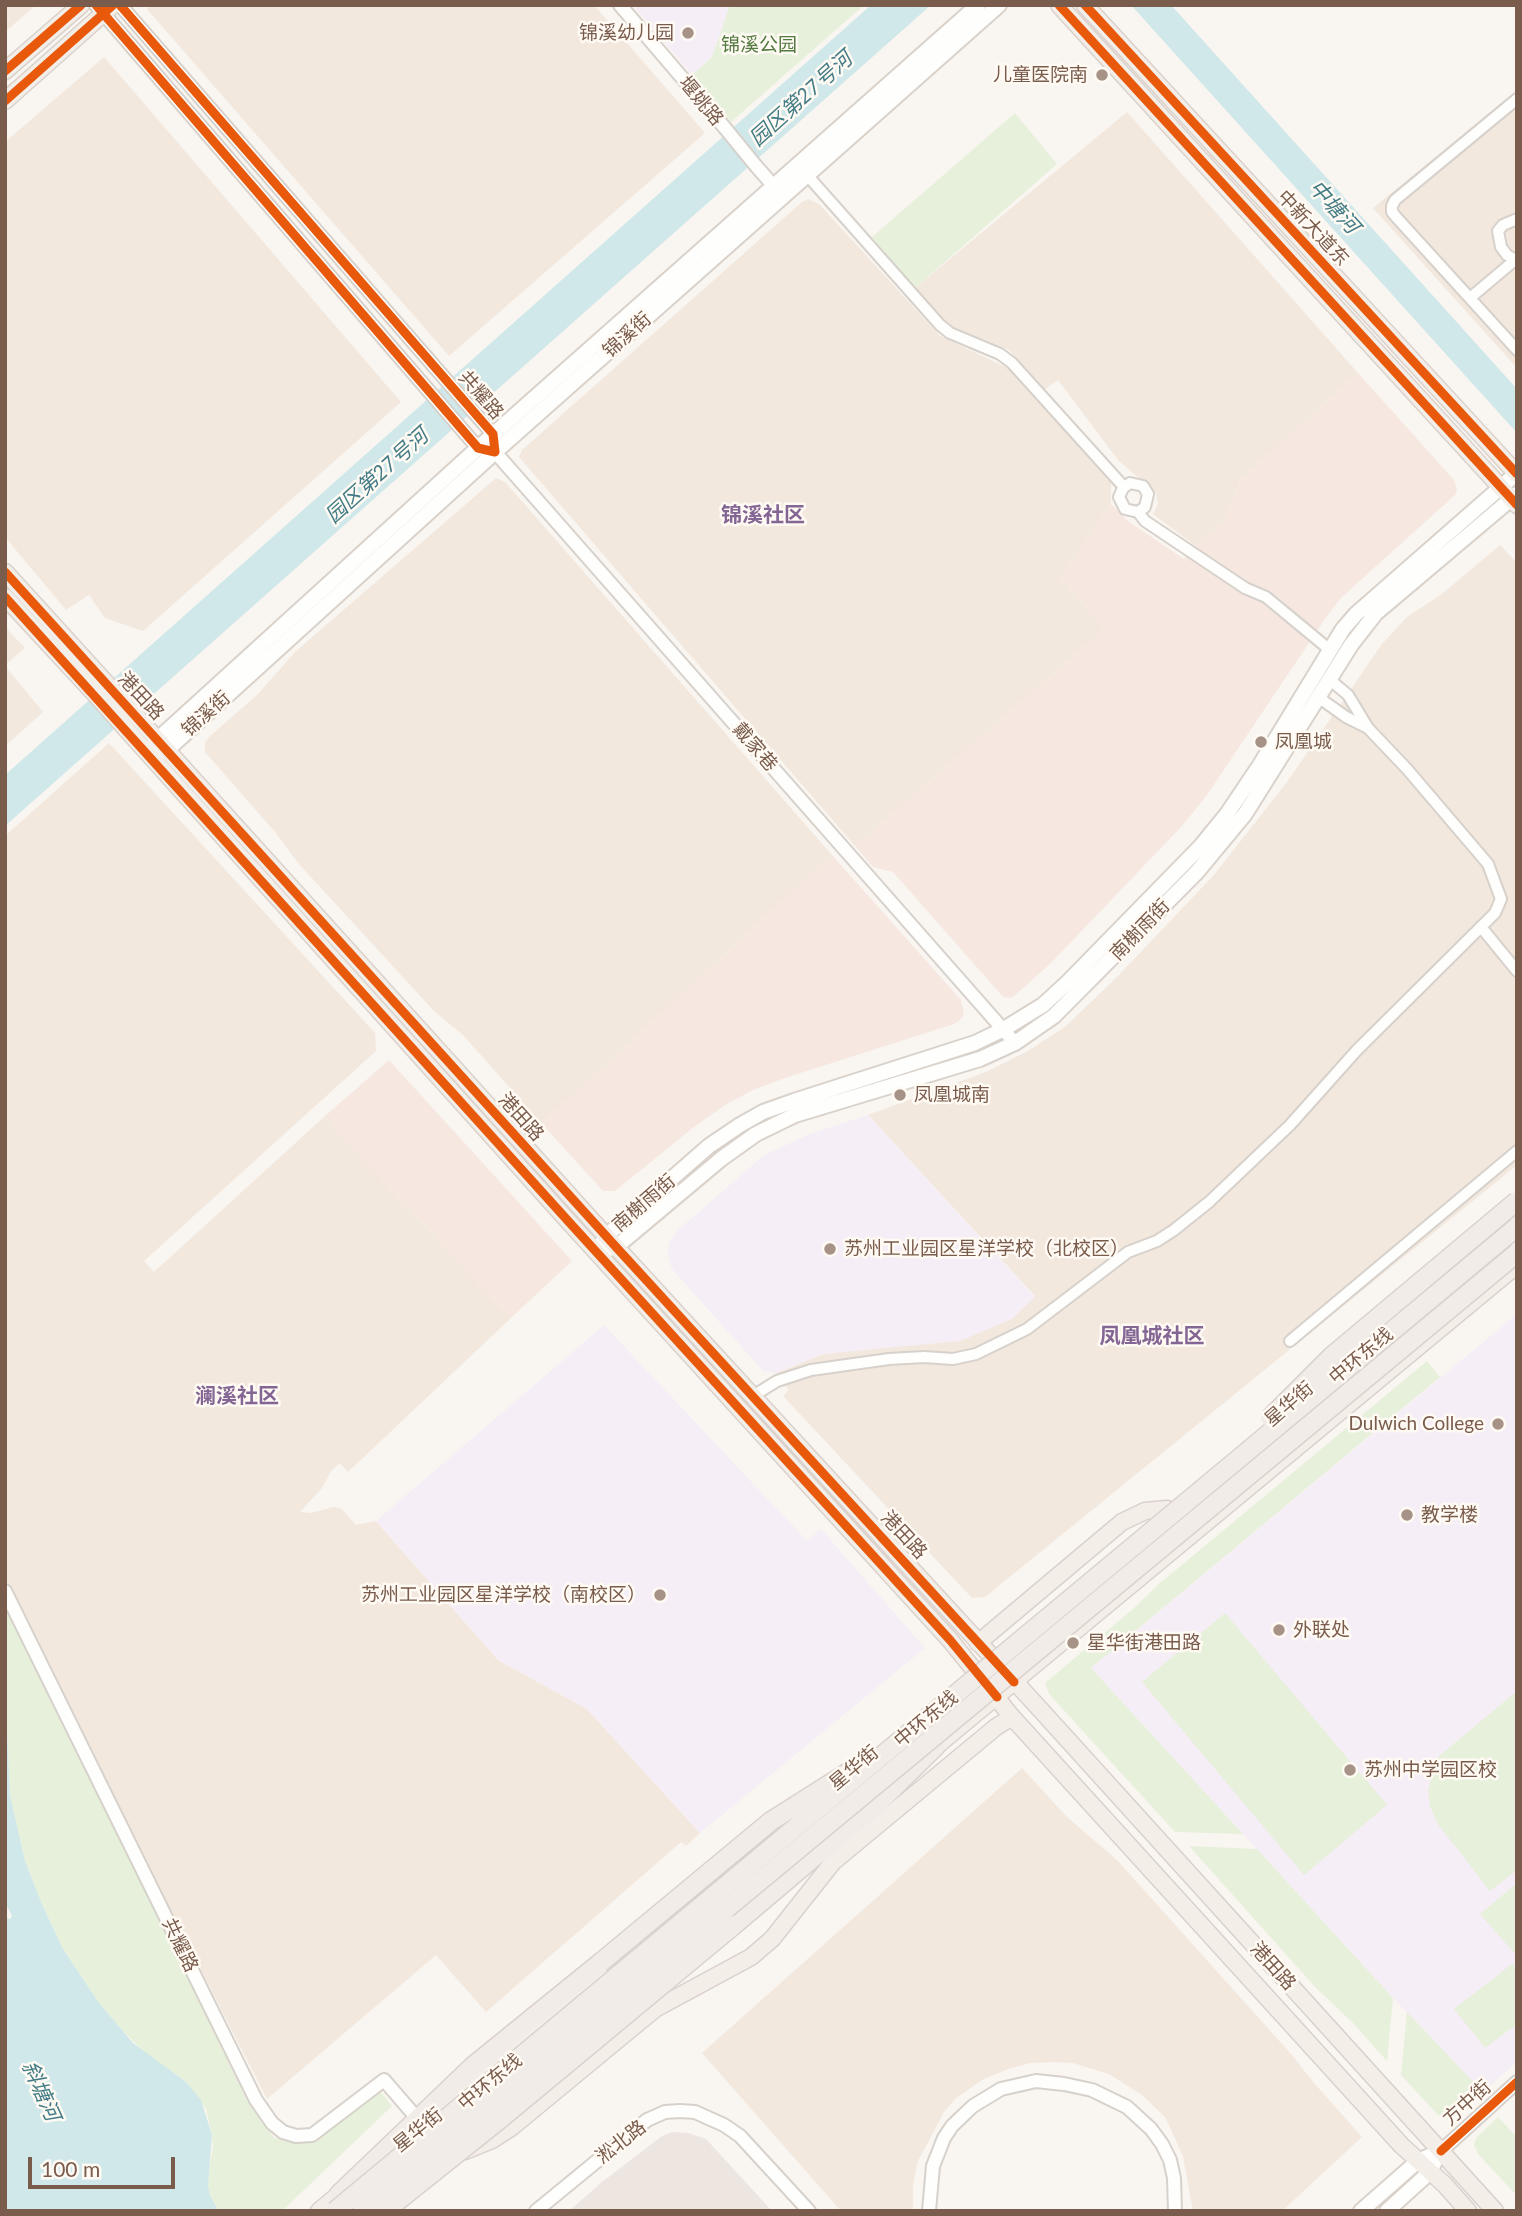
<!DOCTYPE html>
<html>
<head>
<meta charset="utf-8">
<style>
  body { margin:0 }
  #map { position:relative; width:1522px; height:2216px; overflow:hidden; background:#f9f5f0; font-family:Lato,sans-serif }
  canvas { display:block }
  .frame { position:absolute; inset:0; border:7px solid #7a5c4d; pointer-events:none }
  .scale { position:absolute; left:28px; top:2157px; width:147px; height:32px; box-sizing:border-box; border:4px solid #7a5c4d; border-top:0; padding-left:9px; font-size:21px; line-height:24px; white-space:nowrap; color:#7a5c4d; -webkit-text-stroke:5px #fffaf3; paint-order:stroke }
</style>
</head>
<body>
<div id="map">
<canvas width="1522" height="2216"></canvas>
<div class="frame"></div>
<div class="scale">100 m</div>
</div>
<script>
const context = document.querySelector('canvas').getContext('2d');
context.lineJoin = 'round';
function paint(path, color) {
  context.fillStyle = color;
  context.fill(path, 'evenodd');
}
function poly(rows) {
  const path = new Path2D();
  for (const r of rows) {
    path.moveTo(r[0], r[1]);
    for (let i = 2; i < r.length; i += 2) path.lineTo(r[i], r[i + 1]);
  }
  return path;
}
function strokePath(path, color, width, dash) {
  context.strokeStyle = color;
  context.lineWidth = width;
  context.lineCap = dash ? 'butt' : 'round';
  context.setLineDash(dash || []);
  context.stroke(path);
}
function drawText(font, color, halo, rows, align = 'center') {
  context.font = font + ' Lato,"Noto Sans SC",sans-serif';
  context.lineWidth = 5;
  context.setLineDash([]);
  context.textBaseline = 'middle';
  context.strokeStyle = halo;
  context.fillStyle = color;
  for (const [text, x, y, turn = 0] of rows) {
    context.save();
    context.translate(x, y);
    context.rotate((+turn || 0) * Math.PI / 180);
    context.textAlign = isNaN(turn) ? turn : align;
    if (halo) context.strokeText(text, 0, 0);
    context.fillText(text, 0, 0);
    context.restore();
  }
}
paint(poly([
  [5,5,36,5,5,32],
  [151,5,594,5,705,133,449,356,147,9],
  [104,57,401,402,143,631,105,618,89,595,66,610,5,537,5,142],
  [1517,90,1517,368,1373,208],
  [1127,112,1358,373,1240,480,1227,516,1197,547,1153,514,1158,504,1156,493,1118,460,1058,380,1045,389,1009,350,947,324,915,288],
  [808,199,819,204,940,336,1008,368,1111,482,1111,504,1060,578,1105,629,855,846,519,457,522,450,802,202],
  [496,478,505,482,832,855,542,1124,463,1035,435,1012,298,863,275,832,205,752,205,743,209,737,258,694,295,652],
  [1500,545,1517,563,1517,1165,985,1597,972,1598,783,1396,789,1390,776,1373,823,1354,887,1346,1035,1296,868,1115,986,1072,1028,1051,1065,1027,1118,976,1213,876,1287,782,1382,644,1407,617,1442,594],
  [5,627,25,648,5,665],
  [5,666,43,712,5,746],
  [109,743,375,1033,376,1051,144,1261,154,1272,324,1117,511,1318,348,1472,340,1463,331,1471,322,1488,300,1512,311,1513,334,1507,342,1509,356,1525,376,1521,498,1660,587,1709,700,1833,686,1846,681,1842,486,2012,436,1955,267,2099,71,1716,5,1578,5,836],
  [1022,1768,1067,1817,1117,1860,1291,2054,1314,2083,1362,2137,1282,2211,1193,2211,1183,2156,1165,2117,1142,2095,1109,2074,1073,2063,1054,2062,1030,2063,1008,2069,982,2080,955,2099,944,2112,918,2161,913,2184,913,2211,841,2211,702,2053]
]), '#f2e8de');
paint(poly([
  [1358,373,1454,480,1457,490,1455,495,1342,597,1327,616,1207,795,1182,826,1051,963,1012,998,1003,997,893,872,873,867,855,846,1105,629,1060,578,1111,504,1128,521,1184,559,1227,516,1240,480],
  [832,855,961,1000,964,1014,960,1020,954,1024,788,1077,753,1090,725,1105,694,1127,615,1191,603,1191,542,1124],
  [389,1060,572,1261,511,1318,324,1117]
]), '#f6e8e1');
paint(poly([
  [672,2132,688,2133,706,2139,772,2211,569,2211,602,2182,662,2136]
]), '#ede5e0');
paint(poly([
  [633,5,730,5,712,57,692,75],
  [868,1115,1035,1297,1012,1319,960,1341,823,1354,776,1373,763,1371,672,1269,668,1255,669,1243,677,1231,763,1156,809,1134],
  [1517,1314,1517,2062,1483,2092,1393,1998,1091,1668],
  [604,1325,807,1541,821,1529,925,1648,700,1833,587,1709,498,1660,376,1521]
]), '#f6eef6');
paint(poly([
  [730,5,864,5,731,122,692,75,712,57],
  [1015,113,1057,164,915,288,872,237],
  [1427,1361,1440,1377,1091,1668,1243,1834,1175,1832,1049,1694,1045,1683,1133,1609,1160,1583],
  [5,1596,237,2079,274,2138,311,2141,379,2090,392,2106,282,2211,219,2211,210,2196,208,2185,208,2173,213,2148,212,2135,206,2109,186,2082,145,2053,120,2028,99,2003,63,1949,41,1902,25,1861,10,1795,5,1687],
  [1225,1613,1387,1805,1304,1875,1142,1682],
  [1517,1691,1517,1870,1490,1891,1437,1823,1430,1806,1428,1790,1438,1757],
  [1189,1846,1257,1849,1393,1998,1387,2061,1352,2022,1316,1988],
  [1517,1883,1517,1956,1480,1914],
  [1512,1964,1517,1969,1517,2024,1485,2048,1454,2009],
  [1407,2012,1483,2092,1453,2119,1445,2119,1437,2114,1401,2075],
  [1498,2117,1517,2137,1517,2196,1479,2155,1474,2145,1476,2138]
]), '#e7f0db');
paint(poly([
  [871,5,931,5,5,826,5,775],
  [1131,5,1171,5,1517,389,1517,433],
  [5,1687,10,1795,25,1861,41,1902,63,1949,99,2003,133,2043,186,2082,201,2100,212,2135,208,2185,210,2196,219,2211,5,2211,5,1918,10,1919,12,1916,5,1902]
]), '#d0e8ea');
const minor = poly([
  [1517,99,1395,200,1392,206,1392,212,1397,218,1517,350],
  [807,175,940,325,950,333,1000,354,1012,363,1124,487],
  [1517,219,1503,225,1498,231,1501,247,1507,255,1517,261],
  [1470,298,1515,260],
  [1138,512,1145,507,1148,494,1143,486,1130,483,1123,488,1119,497,1125,509,1138,512,1145,521,1245,588,1266,597,1330,650],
  [1318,697,1346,717,1368,728],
  [1481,927,1517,971],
  [1290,1341,1517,1151],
  [753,1396,777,1381,811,1370,889,1359,924,1357,953,1359,976,1354,1027,1329,1128,1252,1157,1241,1174,1230,1209,1202,1290,1125,1357,1050,1495,913,1501,899,1488,864,1407,769,1368,728,1348,695,1329,679]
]);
const tertiary = poly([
  [96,5,478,448,488,450],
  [120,5,493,434,494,445],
  [620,5,725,128],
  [756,166,778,191],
  [495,452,1015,1043],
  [5,1591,256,2100,272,2123,283,2132,296,2136,312,2135,384,2080,422,2124],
  [1441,2151,1517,2082],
  [536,2211,647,2120,665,2112,680,2111,695,2112,724,2125,740,2136,809,2211],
  [929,2211,933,2166,944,2138,952,2126,973,2106,1001,2089,1036,2081,1064,2084,1092,2090,1127,2107,1151,2129,1162,2144,1170,2160,1174,2178,1175,2211]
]);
const secondary = poly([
  [153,748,157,740,478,448,978,5],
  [158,753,167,750,495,452,999,5],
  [605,1250,616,1247,721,1159,756,1134,795,1115,980,1059,1015,1043,1054,1016,1197,872,1245,814,1351,645,1376,613,1517,494],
  [597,1252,606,1236,709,1146,740,1125,763,1112,794,1101,975,1043,1004,1029,1043,1005,1068,982,1201,846,1227,814,1260,765,1343,629,1356,614,1517,473],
  [1361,2211,1418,2161,1441,2151],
  [1387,2211,1430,2172,1435,2161]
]);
const primary = poly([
  [1059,5,1517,505],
  [1085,5,1517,474],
  [5,71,81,5],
  [5,101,113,5],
  [5,572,106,683],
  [5,597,95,694],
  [137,717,616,1247,1038,1707,1495,2211],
  [126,729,569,1222,950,1640,1012,1717,1402,2146,1445,2185,1468,2211],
  [1319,1379,1517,1215],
  [978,1643,1122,1522,1145,1511,1167,1509],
  [928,1753,1517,1265],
  [413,2134,735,1867],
  [465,2151,492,2140,512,2127,655,2009,751,1957,772,1939,833,1862,996,1727,1012,1717],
  [319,2211,349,2186]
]);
const trunk = poly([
  [734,1925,877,1804,936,1746],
  [339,2194,473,2066,600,1963]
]);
strokePath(minor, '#d7d1cb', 14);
strokePath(tertiary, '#d7d1cb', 16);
strokePath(secondary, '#d9d2cb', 18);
strokePath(primary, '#dad1cc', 19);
strokePath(trunk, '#dad1cc', 21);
strokePath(minor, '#fefefd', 10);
strokePath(tertiary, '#fefefd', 12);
strokePath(secondary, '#fefefd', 14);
strokePath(primary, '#f3eee8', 16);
strokePath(trunk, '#f2ece8', 18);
const tertiaryBridge = poly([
  [725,128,756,166]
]);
const primaryBridge = poly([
  [106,683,137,717],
  [95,694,126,729]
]);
const trunkBridge = poly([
  [1270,1418,1332,1356,1517,1201],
  [600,1963,771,1821,850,1771],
  [335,2211,1517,1227],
  [362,2211,1517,1253],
  [385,2211,499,2120,734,1925]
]);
strokePath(tertiaryBridge, '#d7d1cb', 16, []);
strokePath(primaryBridge, '#dad1cc', 19, []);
strokePath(trunkBridge, '#dad1cc', 21, []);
strokePath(tertiaryBridge, '#fefefd', 12);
strokePath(primaryBridge, '#f3eee8', 16);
strokePath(trunkBridge, '#f2ece8', 18);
strokePath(poly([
  [96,5,478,448,495,452,493,434,120,5],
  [1059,5,1517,505],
  [1085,5,1517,474],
  [5,71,81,5],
  [5,101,112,6],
  [5,572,616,1247,1014,1682],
  [5,597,569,1222,950,1640,997,1697],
  [1441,2151,1517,2082]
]), '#e8590c', 9);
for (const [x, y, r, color] of [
  [688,33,7,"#a69286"],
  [1102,75,7,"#a69286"],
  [1261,742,7,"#a69286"],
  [900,1095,7,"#a69286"],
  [830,1249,7,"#a69286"],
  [1498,1424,7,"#a69286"],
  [1407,1515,7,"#a69286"],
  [660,1595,7,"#a69286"],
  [1279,1630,7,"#a69286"],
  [1073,1643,7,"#a69286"],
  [1350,1770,7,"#a69286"]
]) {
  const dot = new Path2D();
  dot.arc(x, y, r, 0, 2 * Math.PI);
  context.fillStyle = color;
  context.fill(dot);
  strokePath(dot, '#fffaf3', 2.5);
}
drawText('19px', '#7a5c4d', '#fffaf3', [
  ["锦溪幼儿园",674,33,"right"],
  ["儿童医院南",1088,75,"right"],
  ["凤凰城",1275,742],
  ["凤凰城南",914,1095],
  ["苏州工业园区星洋学校（北校区）",844,1249],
  ["Dulwich College",1484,1424,"right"],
  ["教学楼",1421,1515],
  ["苏州工业园区星洋学校（南校区）",646,1595,"right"],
  ["外联处",1293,1630],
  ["星华街港田路",1087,1643],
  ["苏州中学园区校",1364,1770]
], 'left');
drawText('19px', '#537a41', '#fffaf3', [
  ["锦溪公园",759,45]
]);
drawText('19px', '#7a5c4d', '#fffaf3', [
  ["堰姚路",701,101,50],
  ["中新大道东",1313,228,47],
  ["锦溪街",627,335,-42],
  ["共耀路",481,395,49],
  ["港田路",141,696,47],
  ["锦溪街",206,714,-42],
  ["戴家巷",755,747,49],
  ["南榭雨街",1140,930,-46],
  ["港田路",521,1117,48],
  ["南榭雨街",644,1203,-41],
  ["中环东线",1361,1356,-40],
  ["星华街",1289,1404,-41],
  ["港田路",904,1535,47],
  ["中环东线",926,1719,-40],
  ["星华街",854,1768,-40],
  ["共耀路",180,1945,64],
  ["港田路",1273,1966,48],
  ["中环东线",490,2082,-40],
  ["方中街",1467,2103,-42],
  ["星华街",418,2130,-39],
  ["淞北路",621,2142,-38]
]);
drawText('italic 21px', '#437c86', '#fffaf3', [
  ["园区第27号河",801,99,-42],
  ["中塘河",1334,207,48],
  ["园区第27号河",377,476,-42],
  ["斜塘河",41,2091,66]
]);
drawText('bold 21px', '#846695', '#fffaf3', [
  ["锦溪社区",763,515],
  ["凤凰城社区",1152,1336],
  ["澜溪社区",237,1396]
]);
</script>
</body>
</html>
